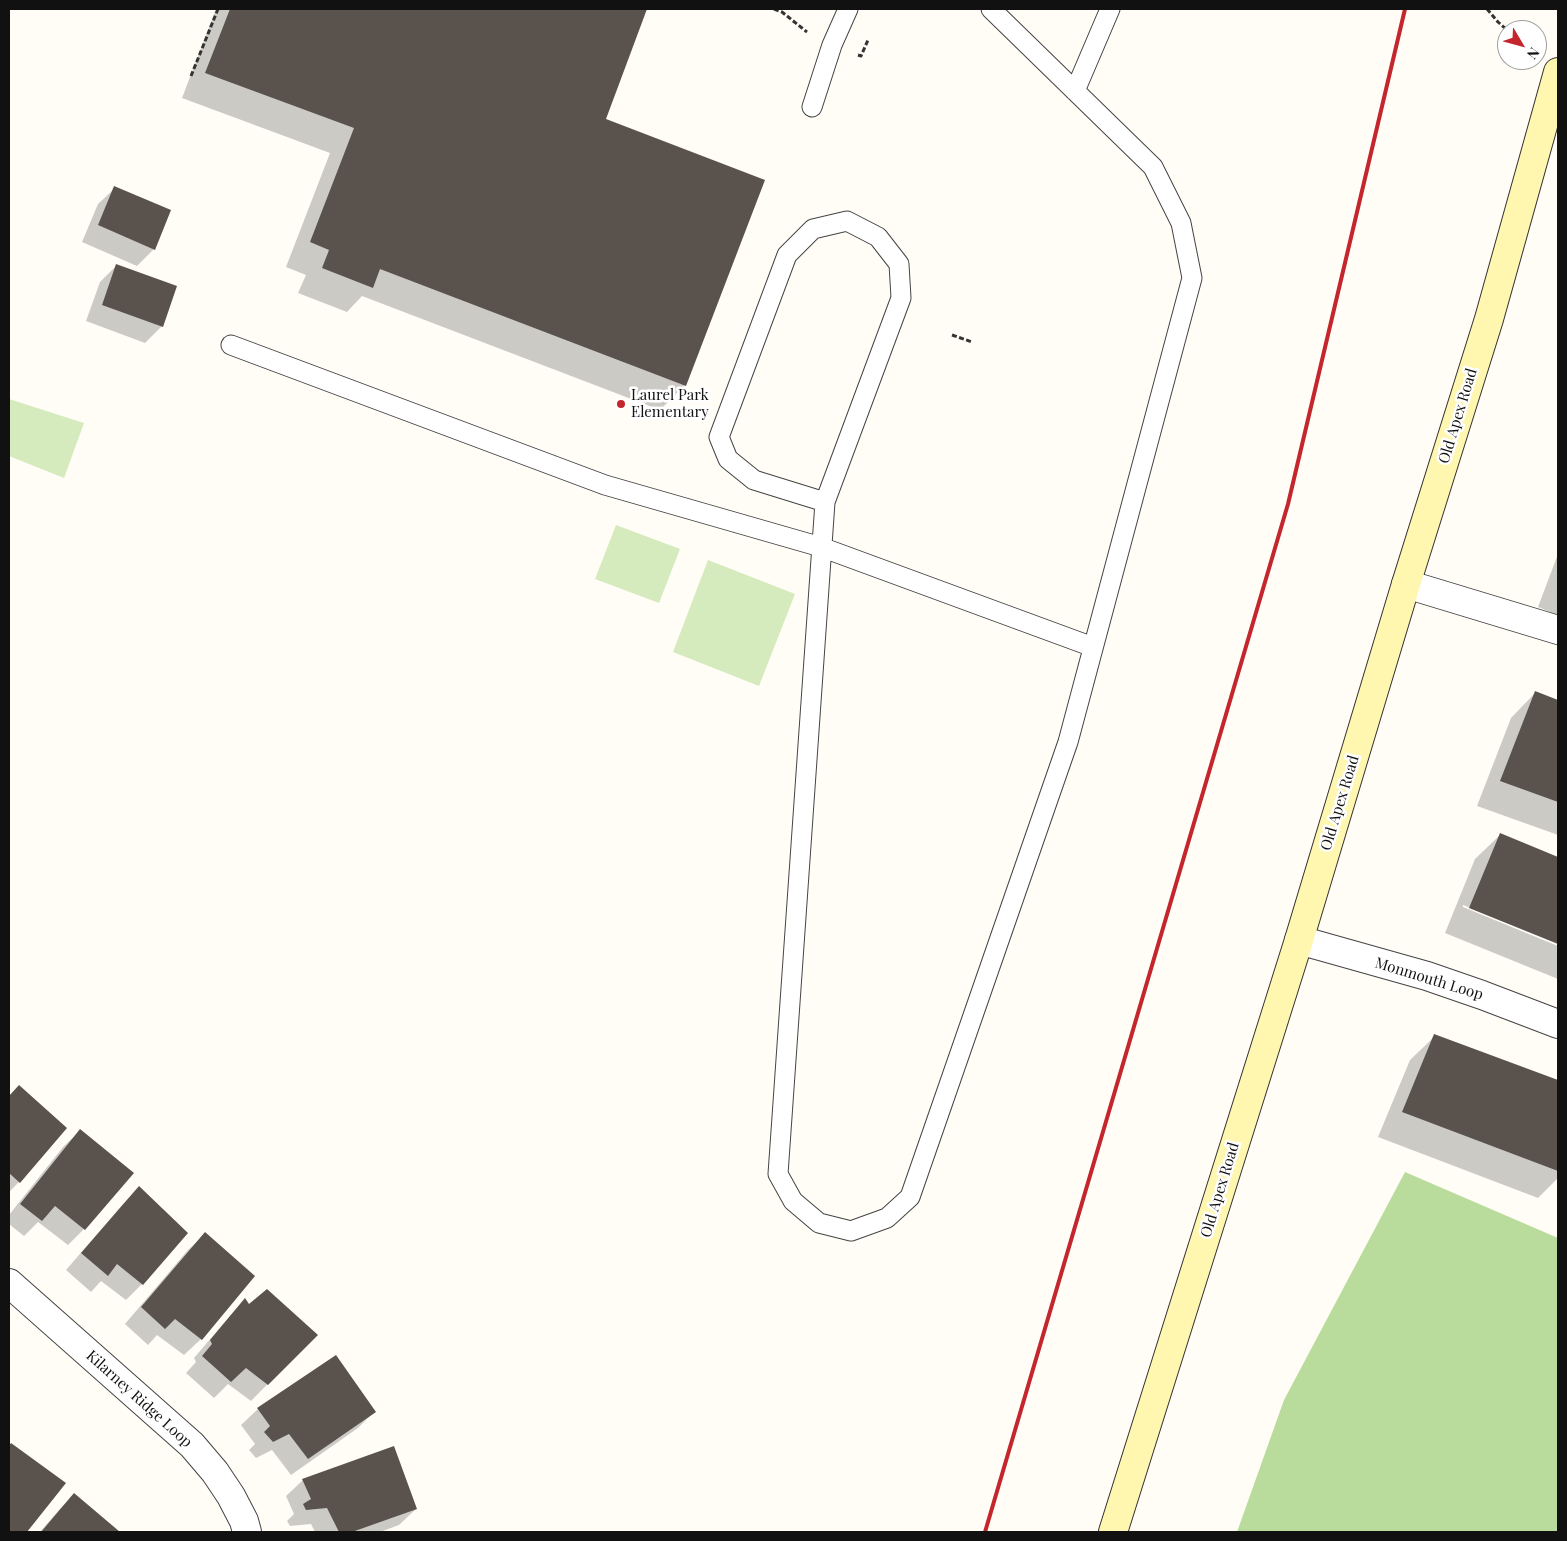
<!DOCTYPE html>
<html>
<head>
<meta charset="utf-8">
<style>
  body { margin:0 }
  #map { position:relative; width:1567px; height:1541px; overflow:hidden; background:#fffdf5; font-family:"Playfair Display",serif }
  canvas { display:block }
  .frame { position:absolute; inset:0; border:10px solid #111; pointer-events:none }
  .north { position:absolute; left:1497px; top:20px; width:50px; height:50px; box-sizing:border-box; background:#fff; border:1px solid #a0a0a0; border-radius:50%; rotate:127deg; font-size:14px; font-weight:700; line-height:20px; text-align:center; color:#111 }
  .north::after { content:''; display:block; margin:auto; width:18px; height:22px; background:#c4262e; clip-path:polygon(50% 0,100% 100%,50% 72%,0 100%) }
</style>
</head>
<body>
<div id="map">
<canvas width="1567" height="1541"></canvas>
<div class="frame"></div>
<div class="north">N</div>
</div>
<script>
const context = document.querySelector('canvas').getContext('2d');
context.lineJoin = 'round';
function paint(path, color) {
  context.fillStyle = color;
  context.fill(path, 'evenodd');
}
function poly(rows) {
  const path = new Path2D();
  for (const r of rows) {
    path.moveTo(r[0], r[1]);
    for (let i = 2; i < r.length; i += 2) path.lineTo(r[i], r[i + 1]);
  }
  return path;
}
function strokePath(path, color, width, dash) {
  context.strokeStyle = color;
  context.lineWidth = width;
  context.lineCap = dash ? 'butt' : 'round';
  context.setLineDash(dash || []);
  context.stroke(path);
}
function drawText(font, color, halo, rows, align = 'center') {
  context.font = font + ' "Playfair Display",serif';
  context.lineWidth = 5;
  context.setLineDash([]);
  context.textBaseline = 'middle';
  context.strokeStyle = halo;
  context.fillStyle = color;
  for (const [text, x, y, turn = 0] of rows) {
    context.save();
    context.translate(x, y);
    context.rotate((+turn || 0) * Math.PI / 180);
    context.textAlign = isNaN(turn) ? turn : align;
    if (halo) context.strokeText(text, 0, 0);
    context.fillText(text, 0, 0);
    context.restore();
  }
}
paint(poly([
  [9,399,84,423,64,478,9,456],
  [616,525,680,549,659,603,595,579],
  [708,560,795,594,759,686,673,652]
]), '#d5ebbd');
paint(poly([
  [1405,1172,1558,1238,1558,1532,1237,1532,1284,1400]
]), '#b9dc9c');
paint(poly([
  [216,9,646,9,604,120,685,385,660,410,362,296,347,312,298,293,306,275,286,267,330,153,182,98],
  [115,188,154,249,137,266,82,242,98,204],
  [117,265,162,326,145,343,86,321,100,282],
  [1558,554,1558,615,1538,607],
  [1535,693,1558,702,1558,835,1477,806,1511,718],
  [1500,835,1558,858,1558,943,1463,905,1463,907,1558,946,1558,979,1445,933,1475,859],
  [1435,1036,1558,1082,1558,1178,1538,1198,1378,1137,1410,1060],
  [19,1086,19,1182,9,1192,9,1097],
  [80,1131,84,1229,68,1245,38,1222,24,1236,9,1224,9,1215,63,1147],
  [139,1188,142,1284,126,1300,101,1281,91,1292,66,1270,123,1204],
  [205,1234,201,1339,184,1355,157,1335,148,1345,125,1324,188,1250],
  [245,1300,249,1306,316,1335,251,1401,228,1384,214,1398,186,1373,196,1362,194,1358,229,1317],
  [258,1409,374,1412,358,1428,291,1475,272,1450,256,1458,249,1450,255,1444,241,1425],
  [11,1445,64,1484,26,1532,9,1532,9,1447],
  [303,1480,416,1509,399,1525,380,1532,315,1532,311,1524,290,1526,287,1521,294,1514,286,1496],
  [74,1494,118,1532,40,1532,58,1511]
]), '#0003');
paint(poly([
  [230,9,647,9,606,119,765,180,686,386,380,269,373,288,322,268,329,250,310,242,354,128,205,73],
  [114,186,171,210,155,250,98,225],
  [116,264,177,286,163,327,102,305],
  [1535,691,1558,700,1558,802,1500,781],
  [1500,833,1558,857,1558,944,1469,908],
  [1434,1034,1558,1080,1558,1171,1402,1112],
  [19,1085,67,1128,20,1183,9,1173,9,1096],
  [80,1129,134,1173,85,1230,55,1206,42,1221,20,1204],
  [139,1186,188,1233,143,1285,117,1264,108,1276,81,1253],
  [205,1232,255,1276,202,1340,175,1319,165,1329,141,1307],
  [267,1289,318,1335,268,1385,246,1368,231,1382,202,1356,212,1344,210,1340,245,1298,249,1304],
  [336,1355,376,1412,308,1459,289,1434,273,1442,264,1432,270,1426,257,1408],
  [11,1443,66,1483,27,1532,9,1532,9,1446],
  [394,1446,417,1509,352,1532,339,1532,327,1508,306,1510,303,1504,311,1499,302,1479],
  [74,1493,120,1532,41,1532]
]), '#5a524d');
const lane = poly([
  [1075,91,1110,9],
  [812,107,832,45,848,9],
  [231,345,605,485,821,547,1093,647],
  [825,502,754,480,728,459,719,437,787,255,813,229,847,221,878,237,899,264,901,298,825,502,778,1174,793,1201,819,1223,851,1231,887,1218,910,1197,1068,742,1192,278,1181,223,1153,167,991,9]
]);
const street = poly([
  [1406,584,1558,630],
  [1299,940,1427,976,1482,995,1558,1024],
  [9,1283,192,1445,215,1472,231,1496,244,1521,247,1532]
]);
const secondary = poly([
  [1113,1532,1299,940,1406,584,1489,319,1558,72]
]);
strokePath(lane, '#444', 21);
strokePath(street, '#444', 30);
strokePath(secondary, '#333', 30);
strokePath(poly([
  [774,9,782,12,807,32],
  [1487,9,1498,22,1507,30],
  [858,55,861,56,868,40],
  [191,76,218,9],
  [952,335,972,342]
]), '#333', 3, [5, 2.5]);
strokePath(lane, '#fff', 19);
strokePath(street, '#fff', 28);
strokePath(secondary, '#fff6b0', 28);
strokePath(poly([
  [985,1532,1288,504,1405,9]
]), '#c4262e', 4);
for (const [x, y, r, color] of [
  [621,404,5,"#c4262e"]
]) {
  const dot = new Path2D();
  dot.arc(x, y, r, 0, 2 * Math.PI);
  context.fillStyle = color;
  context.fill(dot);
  strokePath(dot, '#fff', 2);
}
drawText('15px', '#111', '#fff', [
  ["Laurel Park",631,395],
  ["Elementary",631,412]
], 'left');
drawText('15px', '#111', '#fff', [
  ["Old Apex Road",1458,416,-73],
  ["Old Apex Road",1340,803,-73],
  ["Monmouth Loop",1429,979,17],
  ["Old Apex Road",1220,1190,-73],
  ["Kilarney Ridge Loop",139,1399,42]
]);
</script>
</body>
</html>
